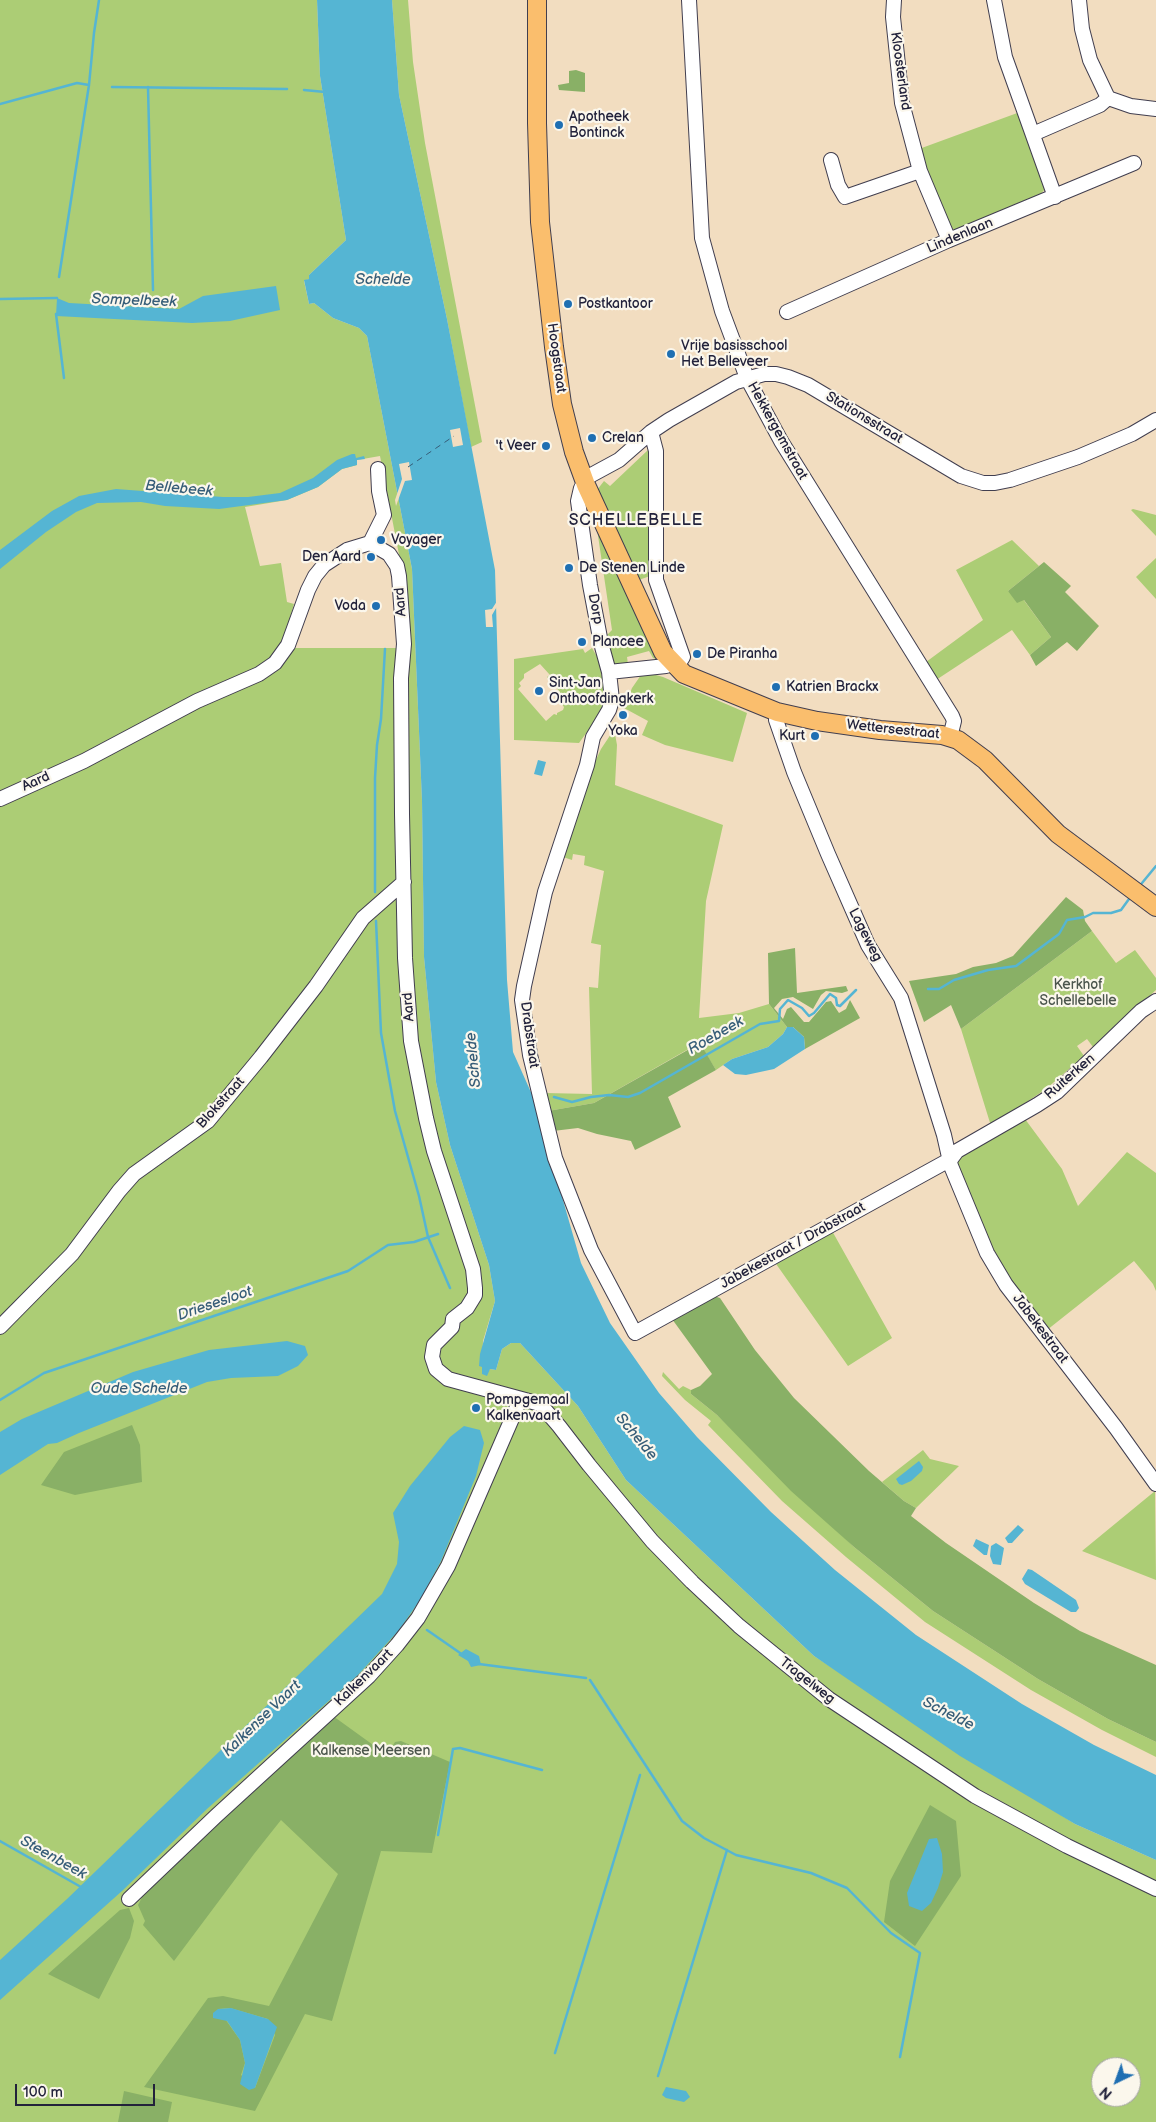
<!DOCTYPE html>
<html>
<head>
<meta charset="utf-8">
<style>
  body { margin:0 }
  #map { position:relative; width:1156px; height:2122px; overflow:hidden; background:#f2ddc0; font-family:"Balsamiq Sans",sans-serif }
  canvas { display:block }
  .north { position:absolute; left:1091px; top:2057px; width:50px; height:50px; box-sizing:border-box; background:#fbf7ec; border:1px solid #a4a2a5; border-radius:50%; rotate:222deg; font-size:14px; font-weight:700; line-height:20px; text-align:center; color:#22223b }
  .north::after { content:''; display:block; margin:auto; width:18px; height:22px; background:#1f6fb2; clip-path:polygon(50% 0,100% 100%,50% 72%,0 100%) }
  .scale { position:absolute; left:15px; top:2084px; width:140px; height:22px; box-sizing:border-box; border:2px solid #22223b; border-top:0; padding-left:6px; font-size:15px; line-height:18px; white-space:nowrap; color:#22223b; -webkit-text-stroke:4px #fbf7ec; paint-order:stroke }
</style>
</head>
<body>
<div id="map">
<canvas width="1156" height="2122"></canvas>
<div class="north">N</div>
<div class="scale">100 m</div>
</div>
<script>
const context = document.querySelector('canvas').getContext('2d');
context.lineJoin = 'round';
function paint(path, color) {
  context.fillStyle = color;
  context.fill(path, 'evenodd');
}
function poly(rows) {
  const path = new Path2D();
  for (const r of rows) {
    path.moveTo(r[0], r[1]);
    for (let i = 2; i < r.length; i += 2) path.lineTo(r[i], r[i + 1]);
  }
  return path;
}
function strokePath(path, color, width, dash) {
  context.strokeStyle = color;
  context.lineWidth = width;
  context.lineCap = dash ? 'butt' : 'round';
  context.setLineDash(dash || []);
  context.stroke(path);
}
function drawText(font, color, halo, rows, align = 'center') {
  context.font = font + ' "Balsamiq Sans",sans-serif';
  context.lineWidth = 4.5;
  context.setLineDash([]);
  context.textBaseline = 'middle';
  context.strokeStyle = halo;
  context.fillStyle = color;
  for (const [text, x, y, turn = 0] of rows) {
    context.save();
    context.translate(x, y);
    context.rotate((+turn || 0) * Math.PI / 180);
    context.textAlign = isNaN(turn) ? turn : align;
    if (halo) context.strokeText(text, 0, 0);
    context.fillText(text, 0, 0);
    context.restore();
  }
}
paint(poly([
  [0,0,317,0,320,76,346,240,309,275,309,279,304,281,309,304,314,303,333,318,359,328,367,336,412,569,422,801,424,957,436,1082,450,1145,489,1265,495,1301,483,1341,482,1367,488,1370,490,1369,496,1370,502,1349,511,1343,520,1343,578,1406,626,1480,814,1656,1075,1824,1156,1860,1156,2122,0,2122],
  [380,456,401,565,401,648,286,648,283,642,294,604,287,602,281,563,260,566,245,507,287,500,318,487,342,469,357,465,357,460],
  [1101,2067,1131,2067,1131,2097,1101,2097],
  [392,0,408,0,413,62,425,143,482,442,471,447,447,319,399,95],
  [1020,112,1045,189,1039,196,961,230,952,229,947,223,919,149],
  [648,450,651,453,650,576,636,581,597,490,604,481,610,486],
  [1133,509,1156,515,1156,536,1131,510],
  [597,529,658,657,656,659,653,658,649,651,627,657,628,664,614,667,605,637,612,630],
  [1012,540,1039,566,1008,591,1023,599,1051,637,1030,655,1012,630,936,680,926,662,983,620,956,570],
  [1156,558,1156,599,1136,577],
  [592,648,599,660,606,701,603,710,579,743,514,740,514,659,583,649,585,653],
  [540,664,550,675,547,677,560,692,558,694,560,697,558,699,564,707,563,710,557,713,557,715,554,714,546,721,518,689,521,686,519,683,524,678,524,674],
  [641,675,656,675,663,677,747,713,733,762,665,745,642,735,648,721,624,708,632,688],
  [611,734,615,734,617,745,615,785,723,825,706,901,699,1018,739,1013,769,1004,787,1027,783,1034,768,1047,732,1059,716,1070,699,1043,594,1103,548,1111,544,1093,592,1094,589,987,598,988,601,945,591,943,604,871,584,865,585,856,573,854,572,860,560,856,587,779,601,749],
  [1092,931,1116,963,1135,950,1156,978,1156,990,1093,1047,1087,1039,1077,1046,1084,1056,1046,1089,991,1126,961,1029],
  [1025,1119,1062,1169,1078,1206,1127,1152,1156,1173,1156,1291,1153,1284,1134,1261,1047,1330,1014,1286,991,1250,955,1160],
  [831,1229,892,1338,848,1366,774,1261],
  [663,1372,679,1389,683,1386,691,1390,691,1394,717,1415,854,1547,933,1611,1038,1679,1108,1719,1156,1742,1156,1757,1102,1730,1031,1690,925,1622,846,1557,782,1501,708,1425,711,1421,685,1400,662,1376],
  [923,1450,930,1459,959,1466,916,1508,904,1501,882,1482],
  [1155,1491,1156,1580,1082,1551]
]), '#accd75');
paint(poly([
  [576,70,585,73,585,92,559,90,558,85,569,83,569,71],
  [1044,562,1071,586,1065,592,1099,626,1077,651,1067,642,1036,666,1030,655,1051,637,1024,600,1017,603,1008,591],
  [1066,897,1083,910,1085,921,1092,931,961,1029,951,1005,924,1022,909,981,956,974,973,967,996,963,1013,956],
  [795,948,797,993,846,986,848,991,842,993,826,991,821,995,813,1009,793,997,782,999,774,1008,783,1019,787,1009,791,1007,804,1022,809,1022,826,1002,831,1001,839,1013,846,1009,850,1000,860,1018,805,1049,804,1037,793,1027,787,1027,769,1004,768,953],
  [700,1043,716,1070,668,1097,681,1127,635,1150,631,1141,597,1134,578,1128,553,1131,548,1111,594,1103],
  [714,1296,720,1298,755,1350,794,1398,869,1471,904,1501,916,1508,911,1516,946,1543,1034,1603,1080,1631,1156,1665,1156,1742,1108,1719,1038,1679,933,1611,854,1547,791,1491,717,1415,691,1394,691,1390,700,1386,712,1374,672,1319],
  [132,1425,140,1445,142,1482,75,1495,41,1485,64,1452],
  [333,1716,387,1755,395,1742,401,1741,450,1762,432,1853,381,1851,332,2021,305,2014,255,2111,144,2087,208,1998,223,1996,269,2006,338,1874,281,1820,254,1854,174,1961,143,1925,145,1921,138,1905,148,1886],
  [230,2008,268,2019,275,2035,255,2088,241,2075,245,2063,240,2040,218,2009],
  [930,1805,956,1821,961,1876,915,1946,884,1922,890,1881],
  [129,1908,134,1921,130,1938,99,1999,48,1974,120,1910],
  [124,2091,172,2102,168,2122,118,2122]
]), '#89b066');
paint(poly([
  [317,0,392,0,399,95,447,319,495,570,507,980,513,1052,534,1099,581,1263,610,1323,659,1393,697,1437,771,1512,835,1570,916,1635,1022,1704,1094,1745,1156,1775,1156,1860,1075,1824,960,1756,814,1656,626,1480,578,1406,520,1343,511,1343,502,1349,496,1370,490,1369,487,1376,482,1374,482,1367,479,1366,480,1354,495,1301,489,1265,450,1145,436,1082,424,957,422,801,412,569,367,336,359,328,333,318,314,303,309,304,304,280,309,279,309,275,346,240,320,76],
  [276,286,280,310,230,321,192,323,56,316,57,298,69,303,179,309,203,296],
  [352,454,355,454,356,458,364,456,365,459,357,460,357,465,342,469,318,487,287,500,219,509,165,506,141,502,97,503,76,512,46,532,0,569,0,550,52,511,79,496,116,489,223,497,248,497,280,493,313,478,337,460],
  [538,760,546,762,542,776,534,774],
  [787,1027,793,1027,804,1037,805,1049,774,1069,746,1075,735,1074,723,1065,732,1059,768,1047,783,1034],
  [287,1341,305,1346,308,1355,298,1366,278,1376,231,1378,207,1382,79,1433,57,1443,48,1444,0,1475,0,1432,22,1419,133,1372,209,1350],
  [464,1426,480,1430,484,1443,476,1476,441,1561,420,1600,399,1630,358,1675,208,1808,122,1891,0,2000,0,1960,67,1899,382,1594,397,1564,399,1542,393,1513,410,1486,450,1437],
  [919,1461,923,1467,922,1471,911,1481,902,1485,899,1484,896,1479],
  [1018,1525,1024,1530,1012,1543,1008,1543,1005,1538],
  [976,1539,989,1545,987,1555,984,1555,973,1546],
  [996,1543,1004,1548,1001,1565,993,1564,990,1556,991,1546],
  [1028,1569,1032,1570,1076,1600,1079,1608,1076,1612,1071,1612,1025,1584,1022,1579],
  [466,1649,479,1656,481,1665,471,1667,468,1661,458,1655],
  [937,1838,942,1854,943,1872,938,1888,931,1903,922,1911,909,1906,907,1893,929,1839],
  [231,2008,268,2019,277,2027,255,2088,249,2090,240,2084,245,2063,240,2040,227,2021,213,2018,213,2013,218,2009],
  [666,2087,686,2091,690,2097,684,2102,666,2098,662,2095]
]), '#55b5d3');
paint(poly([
  [460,428,463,445,453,447,450,430],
  [409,462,412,480,405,481,396,506,395,500,402,479,399,464],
  [499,598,499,603,492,615,493,627,486,627,485,610,492,609]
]), '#f2ddc0');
strokePath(poly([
  [112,87,287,89],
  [148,87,153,290],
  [304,90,325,92],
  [0,104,77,83,89,85],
  [59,277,89,85,94,33,99,0],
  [0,299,57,298],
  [56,314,64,378],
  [1142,883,1156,866],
  [375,892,375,778,377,745,381,719,385,649],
  [376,921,381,1033,395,1111,419,1196,428,1237,450,1288],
  [928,989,939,989,954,980,988,970,1016,966,1059,934,1067,920,1085,917,1093,913,1111,913,1121,910,1129,899],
  [554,1097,572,1102,591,1097,609,1095,628,1097,640,1093,760,1024,779,1021,780,1009,788,1000,802,1008,809,1016,814,1013,830,994,836,998,837,1005,840,1006,856,990],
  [0,1400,44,1373,348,1271,388,1245,414,1242,438,1234],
  [427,1630,463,1655],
  [479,1664,586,1678],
  [590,1680,682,1821,704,1838,736,1855,811,1873,847,1888,891,1933,920,1953,900,2057],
  [438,1835,453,1749,460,1748,542,1770],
  [0,1841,81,1887],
  [555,2053,640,1775],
  [658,2076,727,1850]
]), '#55b5d3', 2.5);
strokePath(poly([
  [408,467,454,436]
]), '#365d78', 1, [6, 5]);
const minor = poly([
  [689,0,702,238,722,311,747,378,781,441,952,716,954,721,950,737],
  [894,0,893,17,902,103,920,171,949,240],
  [994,0,1005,57,1055,197],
  [1079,0,1082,29,1090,60,1108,98],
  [1033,134,1100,105,1108,98,1131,106,1156,109],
  [831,160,838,185,845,197,920,171],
  [787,312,949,240,1134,163],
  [651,432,656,451,656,580,683,657,676,668],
  [584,479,619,460,651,432,669,420,736,382,764,374,776,374,788,377,808,385,961,476,983,483,995,483,1010,480,1078,457,1132,434,1156,420],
  [586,485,581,488,578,501,590,585,601,643,609,672,612,700,609,710,593,737,587,765,545,892,524,986,522,1000,530,1055,555,1158,591,1250,635,1333,951,1159,957,1151,1037,1105,1057,1092,1141,1011,1156,1001],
  [370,543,384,515,379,491,378,469],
  [609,672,666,666,670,662],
  [777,712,776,720,794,772,828,854,868,945,901,998,944,1135,951,1166,987,1253,1006,1285,1116,1428,1156,1484],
  [0,799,84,761,197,701,259,674,275,663,288,645,308,590,315,576,324,565,347,550,370,543,389,554,397,566,399,576,404,644,401,678,402,814,405,958,411,1041,426,1118,434,1151,473,1269,475,1288,475,1295,467,1308,453,1319,452,1327,434,1345,432,1357,436,1369,448,1379,540,1404,559,1426,589,1465,652,1541,692,1582,739,1626,829,1699,975,1796,1067,1846,1156,1889],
  [0,1327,72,1254,119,1191,134,1174,208,1121,261,1057,316,986,363,918,404,882],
  [129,1899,216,1816,369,1676,397,1645,418,1618,448,1566,517,1407,518,1400]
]);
const major = poly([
  [537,0,537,123,540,222,554,347,562,404,574,452,586,485,663,652,684,674,777,712,817,721,880,730,942,735,958,740,985,760,1058,834,1156,907]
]);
strokePath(minor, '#413e4f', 16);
strokePath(major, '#413e4f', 20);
strokePath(minor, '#fff', 14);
strokePath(major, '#fabe6d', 18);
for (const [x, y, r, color] of [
  [559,125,5,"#1f6fb2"],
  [568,304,5,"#1f6fb2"],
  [671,354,5,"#1f6fb2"],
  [592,438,5,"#1f6fb2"],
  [546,446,5,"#1f6fb2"],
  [381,540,5,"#1f6fb2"],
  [371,557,5,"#1f6fb2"],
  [569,568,5,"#1f6fb2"],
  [376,606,5,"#1f6fb2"],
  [582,642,5,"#1f6fb2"],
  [697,654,5,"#1f6fb2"],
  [776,687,5,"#1f6fb2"],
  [539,691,5,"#1f6fb2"],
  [623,715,5,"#1f6fb2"],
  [815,736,5,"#1f6fb2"],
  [476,1408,5,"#1f6fb2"]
]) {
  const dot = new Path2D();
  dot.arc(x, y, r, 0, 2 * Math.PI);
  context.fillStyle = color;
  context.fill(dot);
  strokePath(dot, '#fbf7ec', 2);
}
drawText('14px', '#22223b', '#fbf7ec', [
  ["Kloosterland",900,71,82],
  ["Lindenlaan",960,236,-23],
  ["Hoogstraat",556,358,82],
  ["Stationsstraat",864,418,31],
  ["Hekkergemstraat",777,431,61],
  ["Aard",401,602,-94],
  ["Dorp",595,609,79],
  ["Wettersestraat",893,730,6],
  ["Aard",36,782,-24],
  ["Lageweg",865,935,63],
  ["Aard",409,1007,-94],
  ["Drabstraat",529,1035,82],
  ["Ruiterken",1070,1077,-41],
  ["Blokstraat",221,1103,-48],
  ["Jabekestraat / Drabstraat",793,1246,-29],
  ["Jabekestraat",1040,1329,53],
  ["Kalkenvaart",364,1678,-44],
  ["Tragelweg",807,1681,38]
]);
drawText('14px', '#22223b', '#fbf7ec', [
  ["Apotheek",569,117],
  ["Bontinck",569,133],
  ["Postkantoor",578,304],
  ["Vrije basisschool",681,346],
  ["Het Belleveer",681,362],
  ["Crelan",602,438],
  ["'t Veer",536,446,"right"],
  ["Voyager",391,540],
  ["Den Aard",361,557,"right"],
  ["De Stenen Linde",579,568],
  ["Voda",366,606,"right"],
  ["Plancee",592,642],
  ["De Piranha",707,654],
  ["Sint-Jan",549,683],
  ["Onthoofdingkerk",549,699],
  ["Katrien Brackx",786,687],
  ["Yoka",623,731,"center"],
  ["Kurt",805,736,"right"],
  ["Pompgemaal",486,1400],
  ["Kalkenvaart",486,1416]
], 'left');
drawText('14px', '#4b554c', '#fbf7ec', [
  ["Kerkhof",1078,985],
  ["Schellebelle",1078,1001],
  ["Kalkense Meersen",371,1751]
]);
drawText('italic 15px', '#365d78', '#fbf7ec', [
  ["Schelde",383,280],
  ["Sompelbeek",134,301,2],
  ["Bellebeek",179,489,5],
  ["Roebeek",716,1036,-30],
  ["Schelde",474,1060,-95],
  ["Driesesloot",215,1304,-19],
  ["Oude Schelde",139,1389],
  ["Schelde",636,1437,50],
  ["Schelde",948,1714,27],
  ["Kalkense Vaart",262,1719,-44],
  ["Steenbeek",53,1858,29]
]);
context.letterSpacing = '1px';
drawText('16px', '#22223b', '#fbf7ec', [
  ["SCHELLEBELLE",636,521]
]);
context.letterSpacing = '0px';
</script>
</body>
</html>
